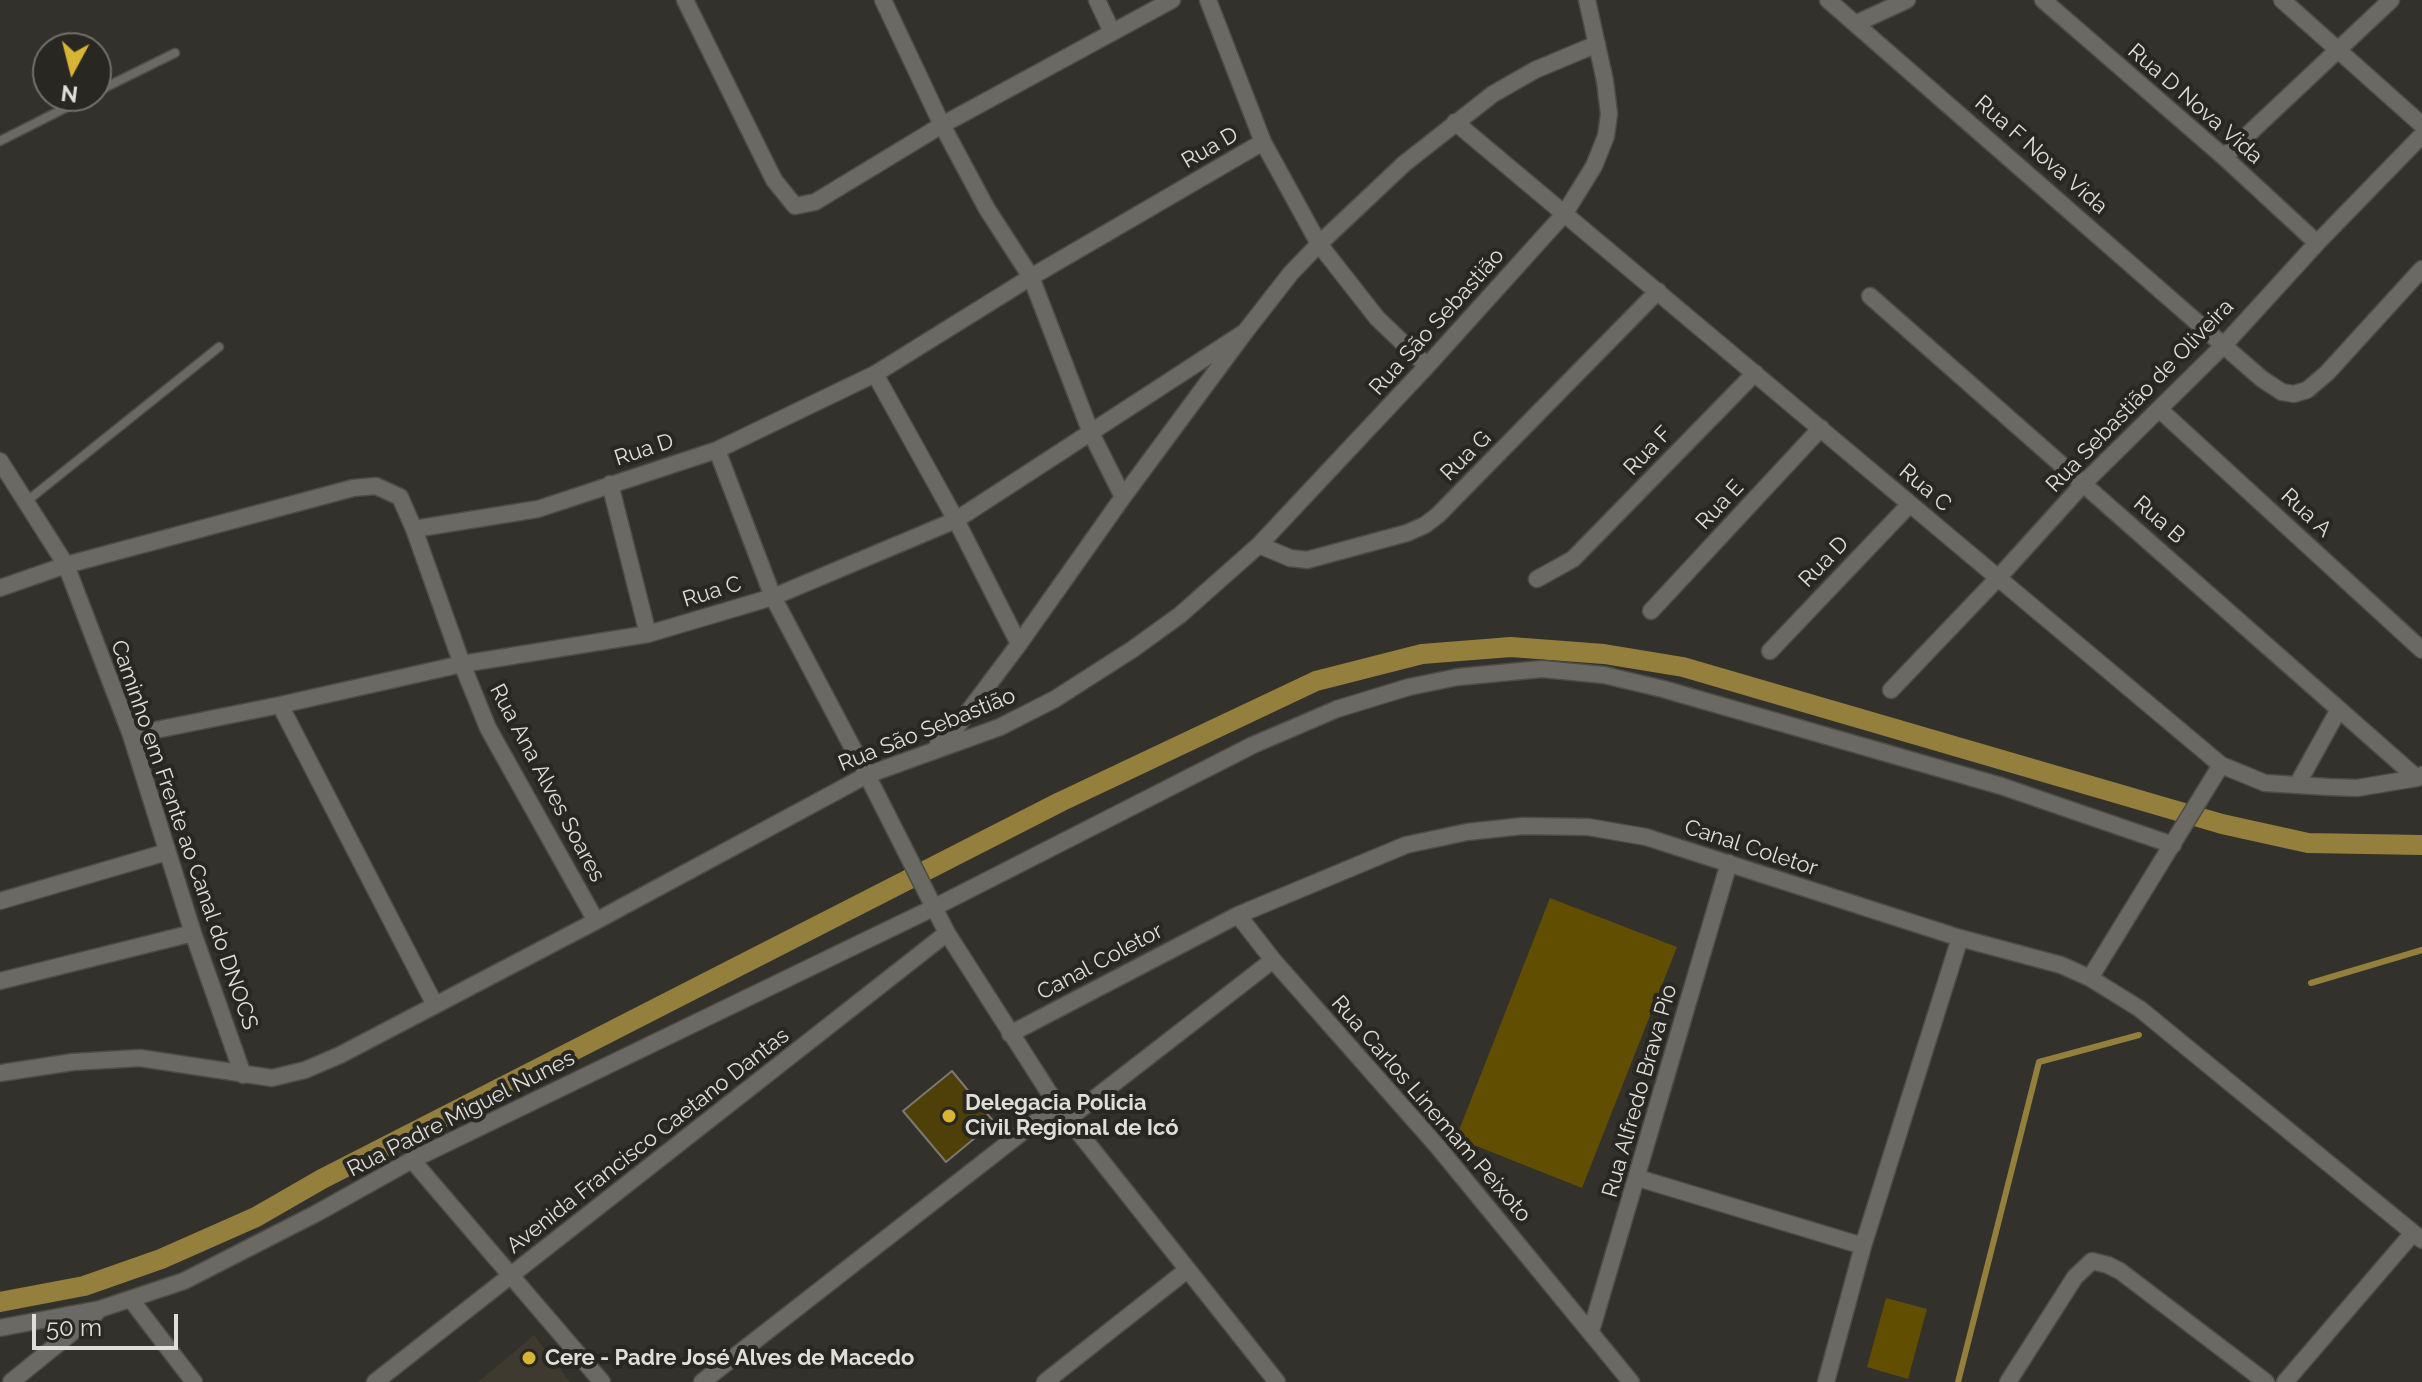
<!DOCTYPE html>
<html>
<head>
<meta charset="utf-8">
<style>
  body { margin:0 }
  #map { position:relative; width:2422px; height:1382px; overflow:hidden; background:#32312b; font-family:Raleway,sans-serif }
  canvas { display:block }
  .north { position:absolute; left:32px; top:32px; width:80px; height:80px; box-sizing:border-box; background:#282721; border:2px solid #71706b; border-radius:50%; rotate:187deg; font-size:22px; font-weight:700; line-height:32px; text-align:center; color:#dfdeda }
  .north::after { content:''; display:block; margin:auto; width:28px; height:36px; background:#d8b434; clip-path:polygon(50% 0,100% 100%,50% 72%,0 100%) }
  .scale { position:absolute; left:32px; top:1314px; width:146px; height:36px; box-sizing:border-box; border:4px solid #dfdeda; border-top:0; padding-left:10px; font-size:24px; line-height:28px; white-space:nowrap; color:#dfdeda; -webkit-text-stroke:6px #282721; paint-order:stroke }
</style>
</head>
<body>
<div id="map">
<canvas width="2422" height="1382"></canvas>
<div class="north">N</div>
<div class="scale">50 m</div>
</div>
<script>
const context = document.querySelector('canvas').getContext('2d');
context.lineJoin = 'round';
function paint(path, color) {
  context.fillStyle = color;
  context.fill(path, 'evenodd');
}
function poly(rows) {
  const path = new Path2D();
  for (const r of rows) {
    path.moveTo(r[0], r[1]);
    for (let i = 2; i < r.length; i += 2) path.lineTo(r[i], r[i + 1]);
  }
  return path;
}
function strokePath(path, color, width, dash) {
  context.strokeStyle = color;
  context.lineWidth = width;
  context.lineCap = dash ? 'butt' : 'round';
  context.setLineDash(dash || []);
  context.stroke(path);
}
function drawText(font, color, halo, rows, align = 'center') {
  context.font = font + ' Raleway,sans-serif';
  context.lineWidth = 8;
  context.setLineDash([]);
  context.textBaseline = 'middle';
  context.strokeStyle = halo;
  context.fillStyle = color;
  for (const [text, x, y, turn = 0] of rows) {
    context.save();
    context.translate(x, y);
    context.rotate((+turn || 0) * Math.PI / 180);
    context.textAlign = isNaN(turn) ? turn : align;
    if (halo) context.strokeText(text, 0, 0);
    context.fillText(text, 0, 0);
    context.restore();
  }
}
paint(poly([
  [534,1335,570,1382,478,1382]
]), '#3e3a2f');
paint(poly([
  [1550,898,1677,947,1582,1188,1456,1138],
  [1886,1298,1927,1309,1908,1379,1867,1367]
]), '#614e00');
strokePath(poly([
  [2311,983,2422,950],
  [1958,1382,2039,1062,2139,1035]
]), '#947f3d', 6);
strokePath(poly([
  [0,1302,84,1286,161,1259,256,1217,322,1179,1060,802,1316,681,1422,654,1511,647,1604,654,1683,667,2222,824,2308,843,2422,845]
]), '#947f3d', 20);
const building = poly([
  [952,1071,994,1122,946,1162,903,1111,952,1071]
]);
paint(building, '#4f4009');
strokePath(building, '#7a7872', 2);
const lane = poly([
  [96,92,175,53],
  [0,141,89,96],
  [27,501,219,347]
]);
const street = poly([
  [685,0,774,180,795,206,815,202,942,125,1172,0],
  [883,0,942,125,987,209,1031,277,1091,433,1123,497],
  [1097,0,1112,32],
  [1208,0,1263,142,1319,244,1377,318,1427,366],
  [1828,0,2262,379,2282,392,2294,394,2307,390,2327,373,2422,269],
  [2043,0,2224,157,2317,243],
  [2282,0,2422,125],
  [1857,23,1907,0],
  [1455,122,2221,765,2265,783,2329,787,2357,788,2417,778,2422,775],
  [2224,157,2391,0],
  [1870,296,2417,778],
  [875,374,956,520,1019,644],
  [2159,409,2422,650],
  [717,450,773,597,867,775,947,933,1057,1105,1277,1382],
  [0,461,66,565,131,735,193,933,243,1075],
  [610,484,648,634],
  [414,529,462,664,488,728,596,921],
  [1259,545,1290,558,1307,560,1407,533,1425,525,1438,515,1658,291],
  [1537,579,1573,559,1755,373],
  [0,588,66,565,353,488,376,486,400,497,414,529,538,509,717,450,875,374,1031,277,1263,142],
  [1651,611,1821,428],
  [1770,651,1910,504],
  [1891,690,1998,578,2084,483,2224,345,2317,243,2422,135],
  [280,705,435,1005],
  [131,735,280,705,462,664,648,634,773,597,956,520,1245,332],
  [938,744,953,732,1019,644,1123,497,1245,332,1291,273,1319,244,1405,163,1493,94,1535,70,1597,44],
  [2297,785,2339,709],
  [0,901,167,852],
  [1238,915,1273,960,1438,1147,1631,1382],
  [2090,978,2221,765],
  [0,981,193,933],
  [1010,1034,1238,915,1406,845,1467,832,1523,826,1588,827,1646,837,1960,938,2061,965,2090,978,2140,1009,2422,1240],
  [0,1073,73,1062,140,1058,272,1078,305,1070,340,1055,596,921,867,775,1000,727,1055,699,1133,649,1180,615,1259,545,1427,366,1565,213,1594,166,1606,136,1609,114,1605,81,1587,0],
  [1068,1119,1273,960],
  [412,1160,602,1382],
  [1638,1178,1863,1246],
  [132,1301,194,1382],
  [0,1328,100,1309,184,1281,317,1213,412,1160,933,908,1253,745,1337,709,1409,687,1458,677,1542,669,1604,675,1663,689,2001,786,2173,845],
  [1591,1331,1729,863],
  [11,1382,96,1313],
  [375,1382,947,933],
  [702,1382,1057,1105],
  [1045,1382,1187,1270],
  [1826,1382,1863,1246,1960,938],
  [2008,1382,2075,1277,2092,1261,2108,1265,2120,1271,2266,1382],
  [2285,1382,2413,1233]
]);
strokePath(lane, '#4d4c47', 11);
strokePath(street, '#4d4c47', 19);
strokePath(lane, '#6b6963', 8);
strokePath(street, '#6b6963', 16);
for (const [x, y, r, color] of [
  [949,1116,8,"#d8b434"],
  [529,1358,8,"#d8b434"]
]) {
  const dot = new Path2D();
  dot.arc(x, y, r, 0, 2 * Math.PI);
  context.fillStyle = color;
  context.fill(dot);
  strokePath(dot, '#282721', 3);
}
drawText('22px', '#dfdeda', '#282721', [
  ["Rua D Nova Vida",2195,104,41],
  ["Rua D",1210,148,-30],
  ["Rua F Nova Vida",2041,155,41],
  ["Rua São Sebastião",1437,322,-48],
  ["Rua Sebastião de Oliveira",2140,396,-46],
  ["Rua D",644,450,-18],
  ["Rua F",1648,451,-46],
  ["Rua G",1466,456,-45],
  ["Rua C",1925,488,40],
  ["Rua E",1720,505,-47],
  ["Rua A",2306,513,43],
  ["Rua B",2159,520,41],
  ["Rua D",1824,562,-46],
  ["Rua C",712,592,-17],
  ["Rua São Sebastião",927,730,-22],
  ["Rua Ana Alves Soares",547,783,62],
  ["Caminho em Frente ao Canal do DNOCS",184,835,71],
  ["Canal Coletor",1751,848,18],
  ["Canal Coletor",1100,962,-28],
  ["Rua Alfredo Brava Pio",1640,1091,-74],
  ["Rua Carlos Linemam Peixoto",1431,1109,49],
  ["Rua Padre Miguel Nunes",461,1114,-27],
  ["Avenida Francisco Caetano Dantas",648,1141,-38]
]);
drawText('bold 22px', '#dfdeda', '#282721', [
  ["Delegacia Policia",965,1103],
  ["Civil Regional de Icó",965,1128],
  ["Cere - Padre José Alves de Macedo",545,1358]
], 'left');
</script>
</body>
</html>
